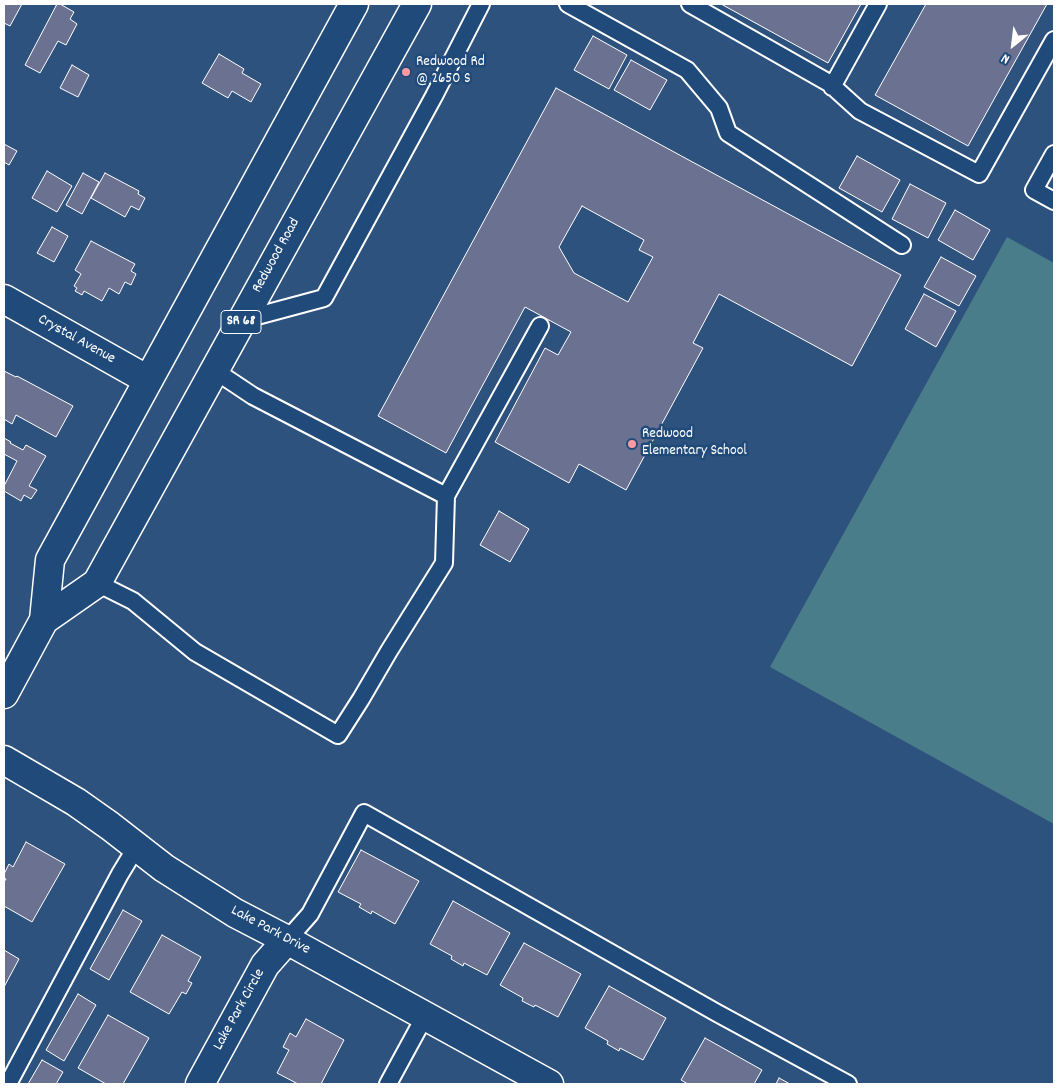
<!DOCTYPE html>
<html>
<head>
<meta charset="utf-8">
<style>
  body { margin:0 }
  #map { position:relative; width:1058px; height:1088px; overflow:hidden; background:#2e527e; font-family:Dekko,sans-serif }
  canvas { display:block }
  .frame { position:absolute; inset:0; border:5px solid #fff; pointer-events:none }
  .north { position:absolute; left:988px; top:20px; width:50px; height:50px; -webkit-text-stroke:4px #1f4a7a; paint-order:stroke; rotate:209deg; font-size:14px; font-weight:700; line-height:20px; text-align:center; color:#fff }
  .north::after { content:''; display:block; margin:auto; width:18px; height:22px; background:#fff; clip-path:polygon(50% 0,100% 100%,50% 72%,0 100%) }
</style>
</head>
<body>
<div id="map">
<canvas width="1058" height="1088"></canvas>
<div class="frame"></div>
<div class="north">N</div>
</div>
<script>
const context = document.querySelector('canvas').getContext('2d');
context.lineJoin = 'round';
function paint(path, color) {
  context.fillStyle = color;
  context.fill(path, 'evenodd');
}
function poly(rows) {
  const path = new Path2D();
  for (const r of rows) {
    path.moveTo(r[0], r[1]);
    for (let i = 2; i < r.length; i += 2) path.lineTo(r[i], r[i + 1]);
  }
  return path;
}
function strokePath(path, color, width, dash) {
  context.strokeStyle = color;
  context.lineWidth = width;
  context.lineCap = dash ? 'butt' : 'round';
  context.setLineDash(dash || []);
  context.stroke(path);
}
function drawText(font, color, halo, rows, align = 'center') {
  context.font = font + ' Dekko,sans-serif';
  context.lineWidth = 5;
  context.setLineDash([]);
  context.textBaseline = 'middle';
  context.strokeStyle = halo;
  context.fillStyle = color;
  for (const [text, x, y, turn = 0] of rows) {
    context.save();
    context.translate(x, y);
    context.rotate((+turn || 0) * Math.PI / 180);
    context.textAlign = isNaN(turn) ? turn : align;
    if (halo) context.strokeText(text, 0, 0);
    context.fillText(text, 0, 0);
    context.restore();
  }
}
paint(poly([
  [1007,237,1054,263,1054,824,770,667]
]), '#4a7d8a');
const building = poly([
  [4,4,22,4,10,26,4,23,4,4],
  [57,4,60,4,74,12,70,19,77,24,66,45,58,41,40,73,25,65,57,4],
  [721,4,861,4,828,63,721,4],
  [926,4,1047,4,968,146,875,95,926,4],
  [593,36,627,55,609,89,574,70,593,36],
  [219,54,244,69,242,73,261,84,251,102,232,91,228,98,202,83,219,54],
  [631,60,667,80,650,110,614,90,631,60],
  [72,65,89,75,78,97,60,88,72,65],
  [556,88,901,275,852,366,719,294,693,343,703,348,626,490,579,464,569,483,495,442,545,348,558,355,571,332,525,307,446,453,378,416,556,88],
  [582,206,644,240,639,250,653,257,628,302,574,273,559,247,582,206],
  [4,144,17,151,9,165,4,162,4,144],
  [857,156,900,180,882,212,839,188,857,156],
  [47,171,72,186,57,212,32,198,47,171],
  [83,173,99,182,82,214,66,205,83,173],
  [105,173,139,191,138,194,145,198,139,210,131,206,125,217,91,198,105,173],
  [910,184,946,203,928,238,892,219,910,184],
  [955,210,990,230,973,260,938,240,955,210],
  [52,227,68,236,54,262,37,253,52,227],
  [91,241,135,264,131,271,136,274,131,285,125,282,119,294,109,288,102,301,84,291,82,295,75,291,77,288,74,286,81,274,75,270,91,241],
  [941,257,976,276,959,306,924,287,941,257],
  [924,294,956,311,936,347,905,329,924,294],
  [4,371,16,377,17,376,73,406,56,437,16,415,12,424,4,419,4,371],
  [4,438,11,442,10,443,23,450,26,445,46,456,29,486,37,490,31,499,24,495,21,501,4,491,4,486,17,461,4,454,4,456,4,438],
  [499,511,529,529,510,562,480,545,499,511],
  [26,842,65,864,32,922,4,906,4,882,6,879,4,878,4,874,9,864,13,867,26,842],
  [361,850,419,881,395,924,372,911,371,914,359,907,361,904,338,892,361,850],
  [453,901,510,933,487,975,464,963,463,966,451,959,452,956,430,944,453,901],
  [123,910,142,921,109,980,90,969,123,910],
  [162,935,201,957,188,981,192,983,186,994,182,992,169,1014,130,992,162,935],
  [524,943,581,974,558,1017,535,1005,534,1007,522,1001,523,998,500,985,524,943],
  [4,950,19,959,4,987,4,950],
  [609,986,666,1018,643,1060,620,1048,619,1051,607,1044,608,1041,585,1028,609,986],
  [78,994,96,1005,64,1061,46,1050,78,994],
  [108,1015,149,1038,123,1084,106,1084,78,1068,108,1015],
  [306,1019,344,1040,321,1084,298,1084,277,1073,289,1050,283,1047,290,1033,296,1037,306,1019],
  [705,1038,762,1070,754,1084,688,1084,681,1080,705,1038],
  [42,1060,63,1072,56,1084,28,1084,42,1060],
  [779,1078,790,1084,776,1084,779,1078]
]);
paint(building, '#6b7190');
strokePath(building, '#fff', 1);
const lane = poly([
  [568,4,687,70,719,108,728,133,902,245],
  [690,4,829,83,860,111,979,174,1054,40],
  [832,87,878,4],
  [1054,154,1034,190,1054,201],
  [242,320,324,298,434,96,481,4],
  [446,496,540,326],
  [97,583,133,601,195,652,338,735,361,699,389,651,444,563,446,496,253,396,214,370],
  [287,940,310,914,364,813,717,1013,848,1084],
  [8,1084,120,874,137,846],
  [388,1084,425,1016]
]);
const street = poly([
  [4,299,148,380],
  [4,760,76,802,110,826,164,868,235,913,287,940,549,1084],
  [200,1084,265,965,287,940]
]);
const primary = poly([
  [44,620,97,583,417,4],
  [4,694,44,620,50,560,354,4]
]);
strokePath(lane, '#fff', 20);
strokePath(street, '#fff', 31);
strokePath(primary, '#fff', 31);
strokePath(lane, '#1f4a7a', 16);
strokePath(street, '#1f4a7a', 28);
strokePath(primary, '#1f4a7a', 28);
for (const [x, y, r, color] of [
  [406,72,5,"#ff9aa2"],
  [632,444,5,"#ff9aa2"]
]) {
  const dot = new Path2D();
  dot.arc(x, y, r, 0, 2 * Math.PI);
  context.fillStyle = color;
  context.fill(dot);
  strokePath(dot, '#1f4a7a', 2);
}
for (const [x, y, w] of [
  [241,322,40]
]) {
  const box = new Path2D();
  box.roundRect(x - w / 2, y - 11.5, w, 23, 4);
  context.fillStyle = '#1f4a7a';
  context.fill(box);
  strokePath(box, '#fff', 1);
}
drawText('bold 14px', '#fff', null, [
  ["SR 68",241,322]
]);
drawText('15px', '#fff', '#1f4a7a', [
  ["Redwood Rd",416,63],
  ["@ 2650 S",416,80],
  ["Redwood",642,435],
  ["Elementary School",642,452]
], 'left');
drawText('15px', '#fff', '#1f4a7a', [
  ["Redwood Road",277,256,-61],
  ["Crystal Avenue",76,340,29],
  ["Lake Park Drive",270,931,28],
  ["Lake Park Circle",240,1010,-61]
]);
</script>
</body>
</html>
